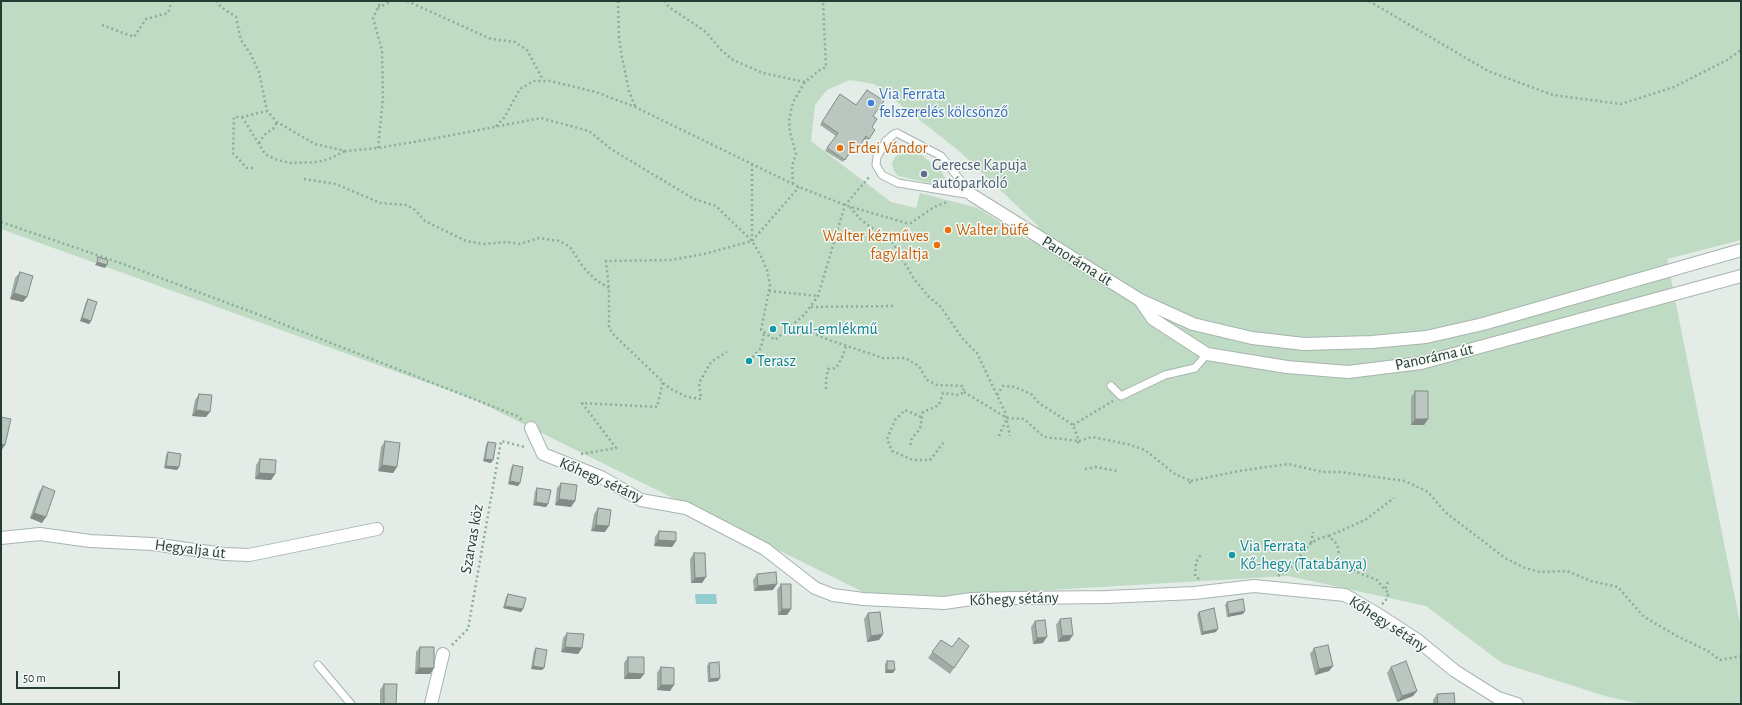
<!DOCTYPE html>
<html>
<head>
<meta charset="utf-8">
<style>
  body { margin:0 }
  #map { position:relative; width:1742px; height:705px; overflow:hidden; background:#e4ece8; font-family:"Alegreya Sans",sans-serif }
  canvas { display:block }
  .frame { position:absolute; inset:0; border:2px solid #253c33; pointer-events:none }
  .scale { position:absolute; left:16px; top:671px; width:104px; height:18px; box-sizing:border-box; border:2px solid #253c33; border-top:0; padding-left:5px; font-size:12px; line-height:14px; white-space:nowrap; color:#253c33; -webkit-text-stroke:3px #f5f9f6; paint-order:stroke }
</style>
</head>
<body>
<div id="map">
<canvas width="1742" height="705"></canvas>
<div class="frame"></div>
<div class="scale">50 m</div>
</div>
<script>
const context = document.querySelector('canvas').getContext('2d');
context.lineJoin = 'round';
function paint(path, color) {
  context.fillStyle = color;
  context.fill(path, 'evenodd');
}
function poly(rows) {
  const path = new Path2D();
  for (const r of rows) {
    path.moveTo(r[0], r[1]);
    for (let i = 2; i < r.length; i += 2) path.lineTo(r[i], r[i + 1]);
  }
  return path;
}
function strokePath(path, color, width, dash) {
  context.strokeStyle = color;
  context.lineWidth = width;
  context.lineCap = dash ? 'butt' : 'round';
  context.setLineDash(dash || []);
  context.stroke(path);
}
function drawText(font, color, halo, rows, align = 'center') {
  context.font = font + ' "Alegreya Sans",sans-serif';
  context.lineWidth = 3;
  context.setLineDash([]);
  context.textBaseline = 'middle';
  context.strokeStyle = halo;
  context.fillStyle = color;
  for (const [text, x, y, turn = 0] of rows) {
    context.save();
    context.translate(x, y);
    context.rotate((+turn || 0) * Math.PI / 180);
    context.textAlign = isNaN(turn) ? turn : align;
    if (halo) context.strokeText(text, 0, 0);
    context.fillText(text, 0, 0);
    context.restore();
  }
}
paint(poly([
  [1,1,1741,1,1741,240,1667,259,1741,628,1741,704,1640,704,1605,696,1502,663,1426,606,1288,576,879,600,475,400,1,229],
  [850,80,874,84,959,151,1038,226,1028,240,978,208,920,193,916,208,891,202,811,141,815,105,827,90],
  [905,151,913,152,923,156,942,172,945,178,944,181,940,184,934,184,898,176,894,171,892,163,895,157]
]), '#c0dbc3');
paint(poly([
  [695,594,716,594,717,604,696,604]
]), '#92cccc');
const service = poly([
  [897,133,941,156,972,195,898,183,882,175,876,165,877,157,886,141,894,134,897,133],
  [1111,386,1121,396,1165,375,1195,368,1207,354],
  [318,665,351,704]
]);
const minor = poly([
  [972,195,1140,300,1193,324,1252,338,1304,344,1372,342,1426,337,1483,324,1741,250],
  [1140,300,1153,319,1207,354,1287,367,1348,372,1421,363,1741,276],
  [531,428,543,454,601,477,641,500,686,508,765,549,815,588,833,595,863,599,944,603,972,599,1015,598,1107,597,1194,593,1254,586,1345,595,1379,615,1416,639,1455,671,1498,698,1517,704],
  [1,538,40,534,90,541,152,544,224,554,249,555,377,529],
  [431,704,443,654]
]);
strokePath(service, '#a7b4ae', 9);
strokePath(minor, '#a7b4ae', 14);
strokePath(poly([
  [216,1,221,7,236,17,241,40,250,53,259,72,267,111,277,122,315,144,346,151,378,148,437,138,541,118,589,131,611,149,694,199,716,206,752,241,762,258,767,270,770,285,761,330,775,340,805,314,818,296,845,205,870,176],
  [407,1,491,39,515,42,527,50,543,80],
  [618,1,619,38,622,57,629,91,635,106],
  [664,1,669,7,706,32,721,50,733,60,763,73,805,82],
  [1369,1,1488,71,1553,95,1621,104,1674,87,1727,60,1741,50],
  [378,8,392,1],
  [102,25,134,37,146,19,168,13,172,1],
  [242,117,265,154,277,160,291,163,317,162,329,159,345,151],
  [496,126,504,118,520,89,534,81,550,81,596,92,635,107,799,187,845,205,906,223,911,223,934,207,947,202],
  [259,143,264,135,273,129,277,122],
  [378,148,383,98,382,50,373,18,381,1],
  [253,168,247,168,233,153,234,117,242,117,267,111],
  [304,179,336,184,380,203,407,205,415,210,425,221,466,241,484,244,506,242,520,244,539,238,560,241,570,247,583,267,597,281,609,288],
  [793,184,792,166,796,154,790,132,789,120,793,102,805,82,820,70,826,67,823,1],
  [850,207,861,220,893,243,914,279,929,297,941,307,962,338,977,353,1005,412,1010,436],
  [1,222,123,264,257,314,517,416,522,420],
  [752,241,752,164],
  [769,291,818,296],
  [811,307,896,306],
  [793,325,829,340,883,358,905,358,919,366,927,380,937,385,963,386,964,392,959,395,943,393,939,405,923,412,920,429,912,438,910,446],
  [749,361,761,348,764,333],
  [663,383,671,389,687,397,701,399,699,383,711,362,727,352],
  [826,389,826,380,828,369,836,368,842,358,846,346],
  [964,392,1007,418,1024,419,1044,437,1079,441,1077,444],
  [997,395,1003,386,1015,387,1031,394,1039,403,1073,425,1079,441,1092,437,1127,444,1145,450,1175,474,1191,481,1188,485],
  [921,417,905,410,895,420,887,439,892,451,913,460,930,460,944,442],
  [1073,425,1113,401],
  [999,436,1007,418],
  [581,454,616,448,582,403,657,407,663,382,614,335,609,328,609,289,606,261,671,260,704,254,752,241,799,187],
  [1085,469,1096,467,1117,471],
  [1191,481,1239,471,1288,464,1323,472,1340,472,1405,481,1428,492,1445,512,1505,558,1525,568,1540,572,1567,571,1591,581,1618,587,1644,617,1677,636,1708,651,1720,660,1741,656],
  [1329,536,1365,520,1394,498],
  [1311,543,1313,532],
  [1278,576,1290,568,1311,543,1320,538,1329,536,1337,544,1340,559,1357,572,1377,580,1385,590],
  [1199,579,1195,576,1196,562,1202,553],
  [1382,604,1385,602,1389,593,1385,590,1388,581],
  [452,645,468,629,501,441,525,447]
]), '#88ad9b', 2.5, [2, 3]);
strokePath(service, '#fff', 7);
strokePath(minor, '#fff', 12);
paint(poly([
  [840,94,873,116,872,127,875,130,867,142,864,139,857,150,853,147,843,162,825,151,836,136,820,125],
  [20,272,23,302,10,299,15,278],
  [88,299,91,321,89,324,80,321,86,302],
  [1415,391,1428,419,1424,425,1411,425,1411,397],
  [199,394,206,417,192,416,195,400],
  [385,441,397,467,393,473,378,471,381,447],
  [488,442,491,463,483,461,486,445],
  [168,452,179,467,177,470,164,468,166,455],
  [260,459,275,474,271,480,255,479,256,465],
  [513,465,520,483,518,486,508,484,511,468],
  [561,483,575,501,571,507,555,505,557,488],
  [43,486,42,523,30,518,39,492],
  [537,488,548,504,546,507,533,505,535,491],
  [598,508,605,532,591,531,594,514],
  [659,531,676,541,672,547,654,546,655,537],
  [694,553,706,577,702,583,691,583,690,559],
  [757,574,773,590,754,591,753,580],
  [781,584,791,609,787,615,778,615,777,590],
  [508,594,523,609,521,612,503,608,506,597],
  [1227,602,1243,614,1227,617,1225,605],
  [1199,612,1216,632,1201,635,1197,615],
  [868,613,883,634,879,640,867,642,864,619],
  [1060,619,1069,641,1058,642,1056,625],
  [1035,621,1043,643,1033,644,1031,627],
  [567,633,582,648,578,654,561,652,563,638],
  [941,640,952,647,969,646,950,674,928,658],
  [420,647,434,668,430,674,415,674,416,652],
  [536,648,544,668,542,670,531,669,534,651],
  [1314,648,1333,666,1329,671,1315,675,1310,654],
  [628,657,644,674,640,679,624,679,624,663],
  [887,661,895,670,893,673,885,673,885,664],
  [709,663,720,678,718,681,708,682,707,666],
  [661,667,670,691,657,690,657,673],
  [1391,667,1417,691,1413,696,1397,702,1387,673],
  [384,684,396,704,380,704,380,690],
  [1437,694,1455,704,1433,704,1433,700]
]), '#a0aba5');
paint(poly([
  [97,262,107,265,105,268,95,265],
  [14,293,27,297,23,302,10,299],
  [82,318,91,321,89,324,80,321],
  [196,410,210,412,206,417,192,416],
  [1415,419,1428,419,1424,425,1411,425],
  [1,444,5,445,1,451],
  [485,459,493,460,491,463,483,461],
  [382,465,397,467,393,473,378,471],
  [166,466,179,467,177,470,164,468],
  [259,473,275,474,271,480,255,479],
  [510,481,520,483,518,486,508,484],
  [559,499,575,501,571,507,555,505],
  [536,502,548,504,546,507,533,505],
  [34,513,46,517,42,523,30,518],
  [596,525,609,526,605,532,591,531],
  [658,540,676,541,672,547,654,546],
  [706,577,702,583,691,583,695,578],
  [777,584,773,590,754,591,758,586],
  [505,606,523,609,521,612,503,608],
  [782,609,791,609,787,615,778,615],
  [1245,611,1243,614,1227,617,1229,614],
  [1218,629,1216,632,1201,635,1203,632],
  [883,634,879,640,867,642,871,636],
  [1073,635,1069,641,1058,642,1062,636],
  [1047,637,1043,643,1033,644,1037,638],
  [565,647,582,648,578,654,561,652],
  [533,666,544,668,542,670,531,669],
  [1333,666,1329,671,1315,675,1319,669],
  [419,668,434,668,430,674,415,674],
  [887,670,895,670,893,673,885,673],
  [628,673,644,674,640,679,624,679],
  [720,678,718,681,708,682,710,679],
  [661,685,674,685,670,691,657,690],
  [1417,691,1413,696,1397,702,1402,696]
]), '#828b86');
const building = poly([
  [867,90,884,101,873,116,877,119,872,127,875,130,869,139,866,136,859,147,855,144,845,160,827,148,838,133,822,122,840,94,856,105,867,90],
  [98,257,108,260,107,265,97,262,98,257],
  [20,272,33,276,27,297,14,293,20,272],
  [88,299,97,302,91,321,82,318,88,299],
  [1415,391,1428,391,1428,419,1415,419,1415,391],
  [199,394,212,395,210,412,196,410,199,394],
  [1,417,11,419,5,445,1,444,1,417],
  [385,441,400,443,397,467,382,465,385,441],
  [488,442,496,443,493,460,485,459,488,442],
  [168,452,181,454,179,467,166,466,168,452],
  [260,459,276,460,275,474,259,473,260,459],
  [513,465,523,467,520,483,510,481,513,465],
  [561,483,577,485,575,501,559,499,561,483],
  [43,486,55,491,46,517,34,513,43,486],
  [537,488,551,490,548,504,536,502,537,488],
  [598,508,611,510,609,526,596,525,598,508],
  [659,531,676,532,676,541,658,540,659,531],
  [694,553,705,553,706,577,695,578,694,553],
  [776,572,777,584,758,586,757,574,776,572],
  [781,584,791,584,791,609,782,609,781,584],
  [508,594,526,598,523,609,505,606,508,594],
  [1243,599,1245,611,1229,614,1227,602,1243,599],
  [1214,608,1218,629,1203,632,1199,612,1214,608],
  [880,612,883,634,871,636,868,613,880,612],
  [1071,618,1073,635,1062,636,1060,619,1071,618],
  [1045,620,1047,637,1037,638,1035,621,1045,620],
  [567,633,584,634,582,648,565,647,567,633],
  [959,638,969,646,954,668,932,652,941,640,952,647,959,638],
  [1328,645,1333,666,1319,669,1314,648,1328,645],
  [420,647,434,647,434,668,419,668,420,647],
  [536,648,547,650,544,668,533,666,536,648],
  [628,657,644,657,644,674,628,673,628,657],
  [887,661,894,661,895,670,887,670,887,661],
  [1406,661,1417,691,1402,696,1391,667,1406,661],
  [719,662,720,678,710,679,709,663,719,662],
  [661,667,674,668,674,685,661,685,661,667],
  [384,684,397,684,396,704,384,704,384,684],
  [1454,693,1455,704,1438,704,1437,694,1454,693]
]);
paint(building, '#bac7c0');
strokePath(building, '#828b86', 1);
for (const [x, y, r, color] of [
  [871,103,4,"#3f7fe0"],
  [840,148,4,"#e8710a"],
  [924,174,4,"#5c6f8a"],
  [948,230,4,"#e8710a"],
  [937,245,4,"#e8710a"],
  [773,329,4,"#0f9aa8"],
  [749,361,4,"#0f9aa8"],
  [1232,555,4,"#0f9aa8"]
]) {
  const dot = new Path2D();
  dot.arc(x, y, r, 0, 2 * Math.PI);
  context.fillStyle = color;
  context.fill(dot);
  strokePath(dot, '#f5f9f6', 1.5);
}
drawText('16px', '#366cbe', '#f5f9f6', [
  ["Via Ferrata",879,94],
  ["felszerelés kölcsönző",879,112]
], 'left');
drawText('16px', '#c56008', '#f5f9f6', [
  ["Erdei Vándor",848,148],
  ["Walter büfé",956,230],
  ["Walter kézműves",929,236,"right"],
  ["fagylaltja",929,254,"right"]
], 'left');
drawText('16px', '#4e5e75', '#f5f9f6', [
  ["Gerecse Kapuja",932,165],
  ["autóparkoló",932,183]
], 'left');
drawText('16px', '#253c33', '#f5f9f6', [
  ["Panoráma út",1077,261,32],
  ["Panoráma út",1434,357,-12],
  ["Kőhegy sétány",601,480,24],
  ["Szarvas köz",472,539,-80],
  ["Hegyalja út",190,549,7],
  ["Kőhegy sétány",1014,599,-2],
  ["Kőhegy sétány",1388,624,33]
]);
drawText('16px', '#0d838f', '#f5f9f6', [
  ["Turul-emlékmű",781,329],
  ["Terasz",757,361],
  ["Via Ferrata",1240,546],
  ["Kő-hegy (Tatabánya)",1240,564]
], 'left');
</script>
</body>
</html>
